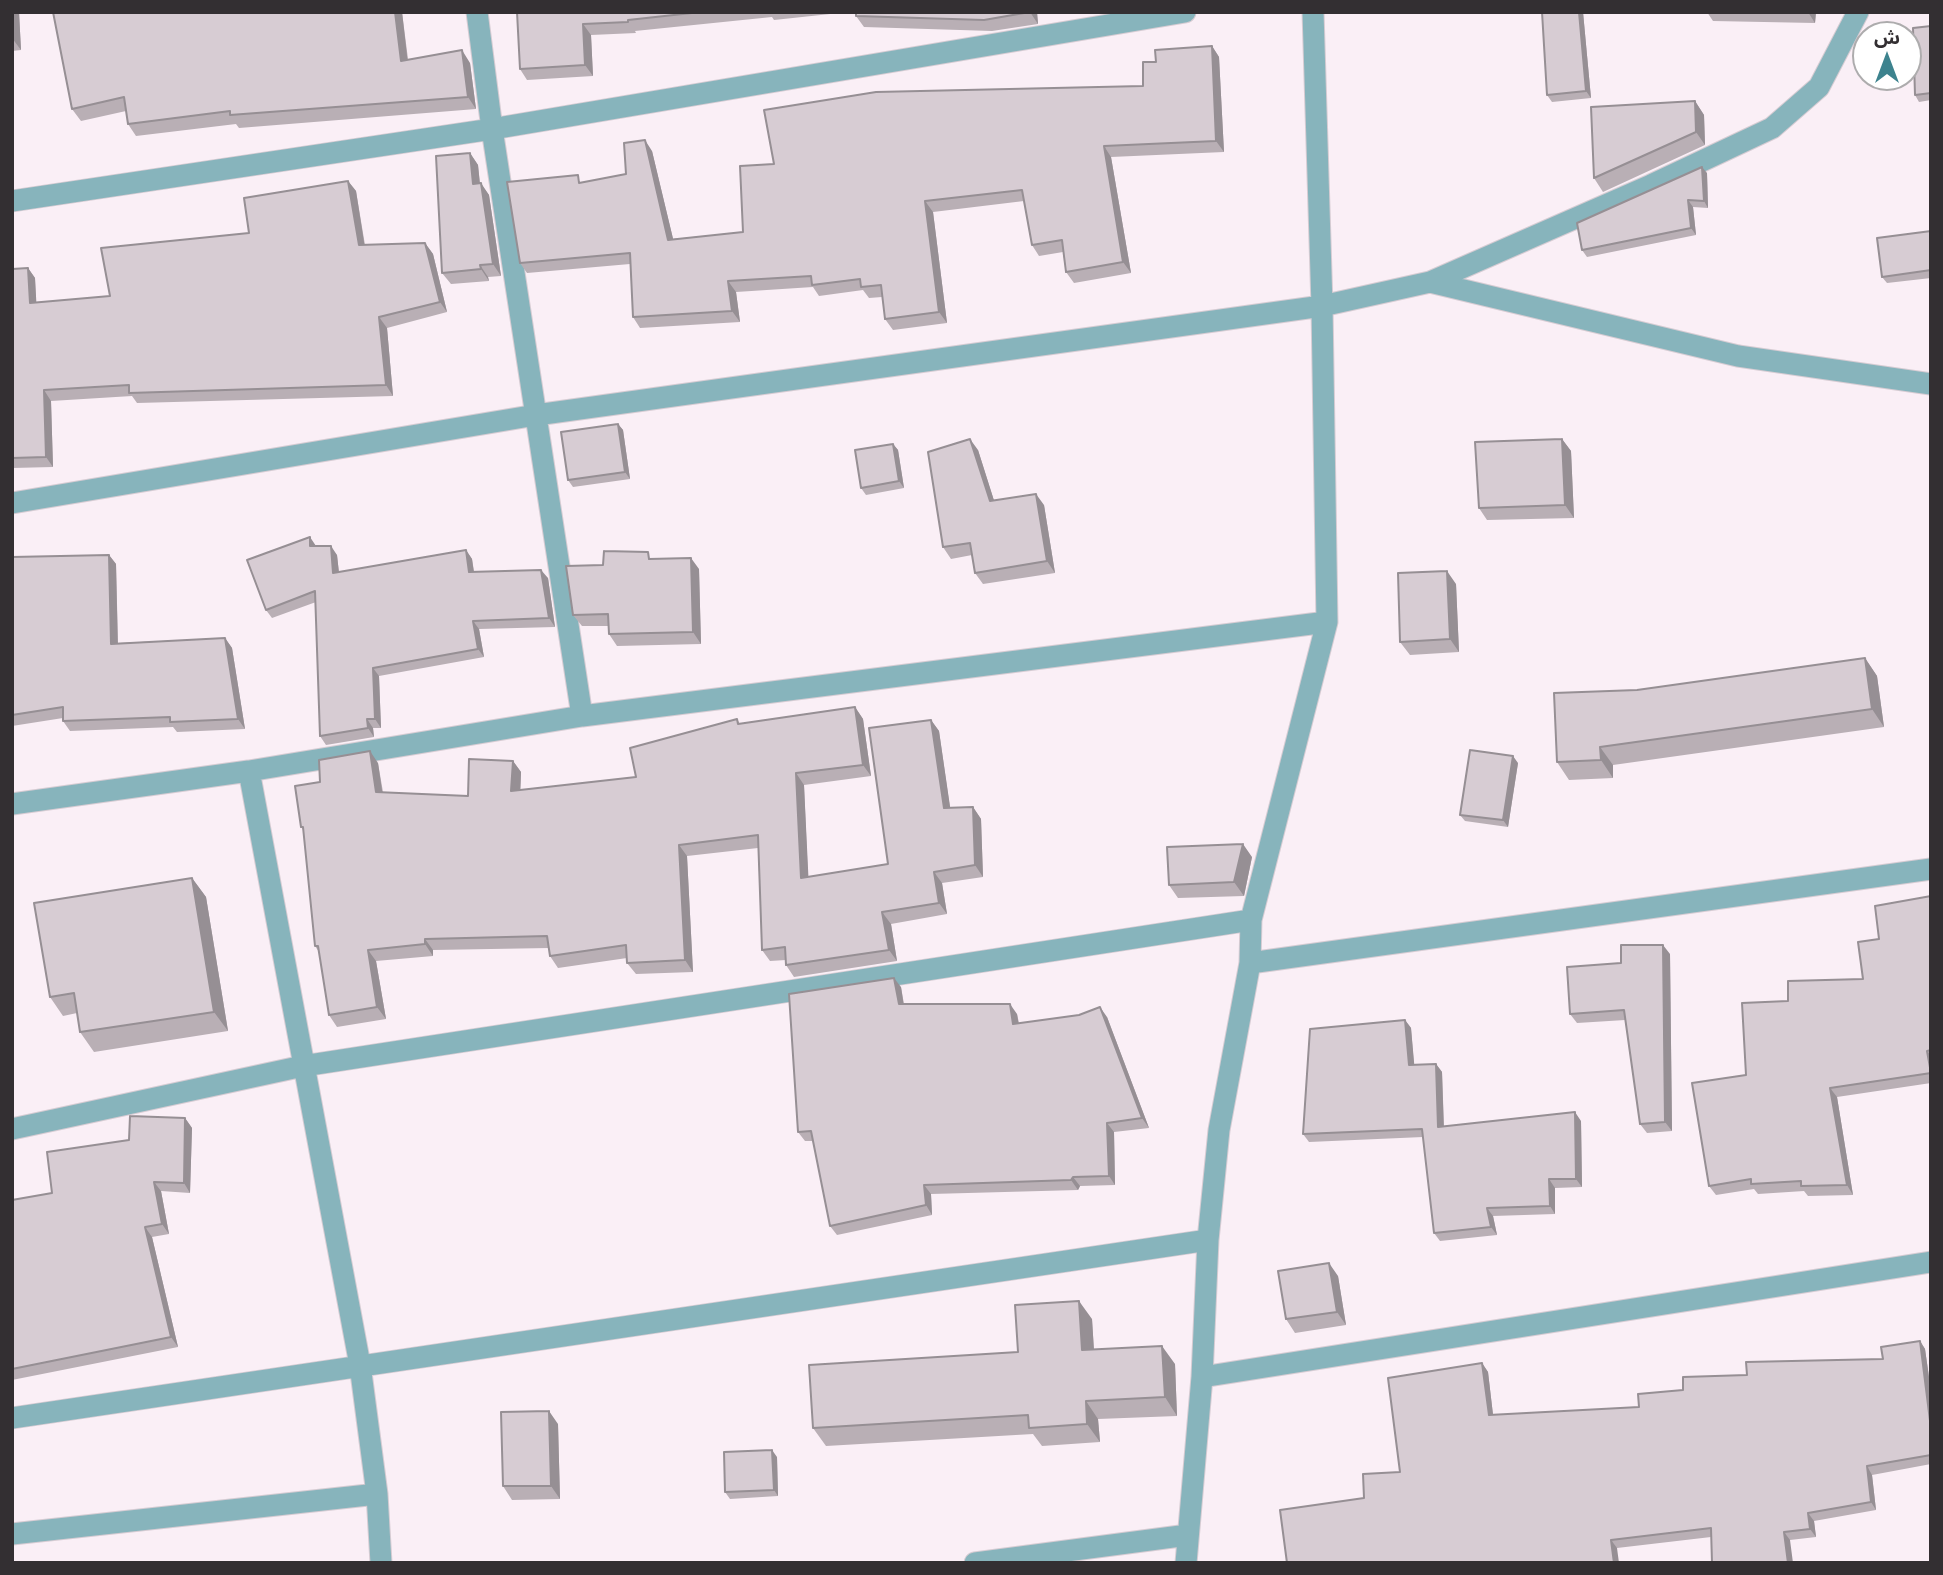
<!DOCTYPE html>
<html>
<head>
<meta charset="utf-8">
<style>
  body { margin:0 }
  #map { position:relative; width:1943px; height:1575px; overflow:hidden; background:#faeff6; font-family:"PT Sans","Noto Sans Arabic",sans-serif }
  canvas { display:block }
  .frame { position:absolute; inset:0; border:14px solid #332f32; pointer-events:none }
  .north { position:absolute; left:1852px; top:21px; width:70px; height:70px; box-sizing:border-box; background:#fff; border:2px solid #adacad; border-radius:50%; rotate:0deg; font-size:19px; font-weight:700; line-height:28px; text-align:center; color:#332f32 }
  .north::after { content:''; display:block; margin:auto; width:24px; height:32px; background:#3d838e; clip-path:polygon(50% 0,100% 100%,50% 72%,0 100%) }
</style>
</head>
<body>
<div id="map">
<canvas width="1943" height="1575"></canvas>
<div class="frame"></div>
<div class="north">ش</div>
</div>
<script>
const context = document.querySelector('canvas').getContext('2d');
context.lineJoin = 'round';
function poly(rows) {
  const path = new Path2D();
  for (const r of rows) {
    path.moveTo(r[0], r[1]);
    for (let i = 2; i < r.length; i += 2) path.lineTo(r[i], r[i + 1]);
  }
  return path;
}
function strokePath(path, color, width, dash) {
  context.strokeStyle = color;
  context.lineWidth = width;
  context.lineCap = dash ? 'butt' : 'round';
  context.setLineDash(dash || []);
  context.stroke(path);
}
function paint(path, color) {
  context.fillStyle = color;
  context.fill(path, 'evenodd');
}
const street = poly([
  [477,12,492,129,582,716],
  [12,201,492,129,1185,12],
  [1430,282,1651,185,1772,128,1819,87,1858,12],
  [12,503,536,415,1322,306,1430,282,1738,356,1931,384],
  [249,771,360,1365,377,1494,381,1563],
  [12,804,249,771,582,716,1327,622],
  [1250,963,1931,869],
  [12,1129,303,1066,1251,920],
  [1202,1377,1931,1262],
  [12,1418,1208,1240],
  [12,1534,377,1494],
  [975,1563,1188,1535],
  [1186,1563,1202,1377,1208,1240,1219,1130,1250,963,1251,920,1327,622,1322,306,1313,12]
]);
strokePath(street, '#d6ccd3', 23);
strokePath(street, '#87b4bc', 21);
paint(poly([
  [12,12,19,12,21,50,12,51],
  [53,12,402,12,408,59,470,63,476,109,239,128,236,124,136,136,128,124,126,111,81,121,72,109],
  [517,12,849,12,774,20,772,17,635,31,636,33,591,35,593,76,527,80,520,69],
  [856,12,1037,12,1038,24,992,31,864,27,856,16],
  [1542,12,1583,12,1591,98,1552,102,1547,95],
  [1707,12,1816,12,1815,23,1713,21],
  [1931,26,1931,100,1919,102,1915,95],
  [1212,46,1219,57,1224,152,1111,157,1131,273,1074,283,1066,272,1063,252,1039,256,1032,245,1024,201,933,212,947,323,893,330,885,319,882,297,869,298,863,290,819,296,813,287,736,292,740,322,640,328,633,317,630,264,527,273,520,263,583,183,626,174,652,151,673,239,743,232,774,164,1143,86,1156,62],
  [1695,101,1704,115,1705,145,1603,192,1594,178],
  [470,153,478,165,480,183,489,195,501,276,488,277,489,281,451,284,442,273],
  [1707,173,1708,208,1693,207,1696,235,1587,257,1582,250],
  [348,181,356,191,365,245,425,243,433,254,447,312,387,328,393,396,137,403,132,396,51,401,53,467,12,468,12,269,28,268,35,278,36,303,110,296,249,233],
  [1931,231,1931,278,1887,283,1882,277],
  [618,424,623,430,630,479,573,487,568,480],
  [1562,439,1571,451,1574,518,1487,520,1479,508],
  [893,444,898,450,904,488,866,495,861,488],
  [978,450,994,501,1044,505,1055,573,983,584,975,573,972,555,951,559,943,547],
  [316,546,337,555,339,573,466,550,472,559,474,571,548,578,555,627,479,629,484,657,379,676,381,728,373,728,374,737,326,745,320,736,316,602,272,618,266,610],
  [109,555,116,564,118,643,225,638,232,648,245,729,177,732,173,727,70,731,63,721,63,718,12,726,12,557],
  [653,559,699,569,701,644,617,646,609,634,609,626,582,626,573,615,603,565],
  [1456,584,1459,652,1410,655,1400,642],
  [1865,658,1877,676,1884,727,1613,765,1613,778,1569,780,1557,762,1637,690],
  [855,707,863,719,871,776,804,785,808,877,888,864,931,720,939,731,950,808,973,807,981,819,983,877,942,883,947,914,891,924,897,961,794,977,786,965,786,960,770,961,762,950,758,848,687,856,693,972,636,974,627,963,627,958,558,968,550,956,549,948,433,950,433,956,376,961,386,1019,337,1027,329,1015,319,952,315,946,304,831,301,827,320,782,378,763,383,792,468,796,513,761,521,772,520,790,636,777,737,719,740,724],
  [1518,763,1508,827,1465,821,1460,815],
  [1252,857,1244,896,1178,898,1169,885],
  [192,878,206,897,228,1031,94,1052,80,1032,77,1013,63,1016,50,997],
  [1931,896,1931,1083,1837,1097,1853,1195,1808,1196,1804,1191,1758,1194,1754,1189,1716,1195,1709,1186,1746,1075,1788,1001,1863,979,1879,939],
  [1670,954,1672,1131,1647,1133,1640,1124,1625,1020,1577,1023,1570,1014,1621,963],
  [901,987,904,1004,1017,1014,1019,1023,1107,1017,1149,1128,1114,1132,1115,1185,1080,1186,1078,1190,931,1194,932,1215,837,1235,830,1226,813,1141,805,1141,798,1132],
  [1405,1020,1411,1028,1414,1065,1436,1064,1442,1072,1444,1126,1581,1121,1582,1187,1555,1188,1555,1214,1493,1216,1497,1235,1440,1241,1434,1233,1423,1137,1309,1142,1303,1134],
  [185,1118,192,1128,190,1193,161,1191,169,1234,152,1237,178,1347,12,1380,12,1200,52,1193,129,1140],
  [1338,1276,1346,1325,1295,1333,1286,1319],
  [1092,1319,1094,1350,1175,1364,1177,1416,1098,1419,1100,1442,1042,1446,1033,1434,826,1446,813,1428,1018,1352],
  [1920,1341,1925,1349,1931,1391,1931,1464,1872,1475,1876,1510,1814,1521,1816,1537,1790,1540,1711,1537,1617,1548,1364,1498,1400,1472,1482,1363,1488,1372,1493,1415,1639,1407,1683,1390,1747,1375,1883,1359],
  [558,1424,560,1499,512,1500,503,1486],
  [777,1457,778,1496,730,1499,725,1492]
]), '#b9afb5');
paint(poly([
  [12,12,19,12,21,50,12,38],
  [395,12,402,12,409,73,401,61],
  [1030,12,1037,12,1038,24],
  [1579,12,1583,12,1591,98,1586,91],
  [1808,12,1816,12,1815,23],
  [583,24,591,35,593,76,585,65],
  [1212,46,1219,57,1224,152,1216,141],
  [462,50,470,63,476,109,468,97],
  [1695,101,1704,115,1705,145,1696,132],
  [645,140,652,151,676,251,668,240],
  [1104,146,1111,157,1131,273,1123,262],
  [470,153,478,165,481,196,473,184],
  [1702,167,1707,173,1708,208,1704,201],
  [348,181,356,191,366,255,359,245],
  [481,183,489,195,501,276,493,264],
  [1688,200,1693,207,1696,235,1691,228],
  [925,201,933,212,947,323,939,312],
  [425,243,433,254,447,312,440,302],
  [480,265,488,277,489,281,481,269],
  [28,268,35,278,37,314,30,303],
  [728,281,736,292,740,322,732,311],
  [379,317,387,328,393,396,386,385],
  [44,390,51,401,53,467,46,457],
  [618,424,623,430,630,479,625,472],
  [970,439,978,450,998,513,990,501],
  [1562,439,1571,451,1574,518,1565,505],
  [893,444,898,450,904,488,899,481],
  [1036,494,1044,505,1055,573,1047,561],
  [310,537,316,546,310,546],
  [331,546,337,555,340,582,333,573],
  [466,550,472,559,475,581,469,572],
  [109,555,116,564,118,654,111,644],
  [691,558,699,569,701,644,693,632],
  [541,570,548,578,555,627,549,618],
  [1447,571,1456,584,1459,652,1450,639],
  [473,621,479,629,484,657,478,649],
  [225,638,232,648,245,729,238,719],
  [1865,658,1877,676,1884,727,1872,709],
  [373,668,379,676,381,728,375,719],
  [855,707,863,719,871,776,863,765],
  [367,719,373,728,374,737,368,728],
  [931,720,939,731,952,820,944,808],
  [1600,747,1613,765,1613,778,1601,760],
  [370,751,378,763,384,804,376,792],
  [1513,756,1518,763,1508,827,1503,820],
  [513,761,521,772,520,803,511,791],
  [796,773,804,785,809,889,801,878],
  [973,807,981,819,983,877,975,865],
  [1243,844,1252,857,1244,896,1234,882],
  [679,845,687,856,693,972,685,960],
  [934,872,942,883,947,914,939,903],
  [192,878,206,897,228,1031,214,1012],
  [882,912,891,924,897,961,889,950],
  [425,939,433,950,433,956,425,944],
  [1663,945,1670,954,1672,1131,1665,1122],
  [368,950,376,961,386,1019,377,1007],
  [894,978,901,987,905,1014,899,1004],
  [1010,1004,1017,1014,1020,1033,1013,1024],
  [1100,1007,1107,1017,1149,1128,1142,1118],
  [1405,1020,1411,1028,1415,1073,1409,1065],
  [1927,1051,1931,1056,1931,1072],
  [1436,1064,1442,1072,1444,1135,1438,1127],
  [1830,1088,1837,1097,1853,1195,1847,1185],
  [1575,1112,1581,1121,1582,1187,1576,1179],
  [185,1118,192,1128,190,1193,184,1183],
  [1107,1123,1114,1132,1115,1185,1109,1176],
  [1073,1177,1080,1186,1078,1190,1071,1180],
  [1549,1179,1555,1188,1555,1214,1550,1206],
  [154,1182,161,1191,169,1234,162,1224],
  [924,1185,931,1194,932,1215,926,1205],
  [1487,1208,1493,1216,1497,1235,1491,1227],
  [145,1227,152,1237,178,1347,171,1337],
  [1329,1263,1338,1276,1346,1325,1337,1312],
  [1079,1301,1092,1319,1095,1368,1082,1350],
  [1920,1341,1925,1349,1931,1391,1931,1429],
  [1162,1346,1175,1364,1177,1416,1165,1397],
  [1482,1363,1488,1372,1494,1423,1489,1415],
  [1086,1401,1098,1419,1100,1442,1087,1424],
  [549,1411,558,1424,560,1499,551,1486],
  [772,1450,777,1457,778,1496,774,1490],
  [1867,1466,1872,1475,1876,1510,1871,1502],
  [1808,1513,1814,1521,1816,1537,1810,1529],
  [1784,1532,1790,1540,1793,1563,1788,1563],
  [1611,1540,1617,1548,1619,1563,1614,1563]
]), '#968f94');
const building = poly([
  [53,12,395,12,401,61,462,50,468,97,230,115,230,111,128,124,124,97,72,109,53,12],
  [517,12,701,12,628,20,628,22,583,24,585,65,520,69,517,12],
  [856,12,1030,12,984,20,856,16,856,12],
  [1542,12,1579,12,1586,91,1547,95,1542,12],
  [1931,26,1931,93,1915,95,1913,28,1931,26],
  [1212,46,1216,141,1104,146,1123,262,1066,272,1062,240,1032,245,1022,190,925,201,939,312,885,319,881,285,861,287,860,279,812,285,811,276,728,281,732,311,633,317,630,253,520,263,507,182,578,175,579,183,626,174,624,143,645,140,668,240,743,232,740,166,774,164,764,110,876,92,1143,86,1143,62,1156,62,1155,50,1212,46],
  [1695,101,1696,132,1594,178,1591,107,1695,101],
  [470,153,473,184,481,183,493,264,480,265,481,269,442,273,436,156,470,153],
  [1702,167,1704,201,1688,200,1691,228,1582,250,1577,223,1702,167],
  [348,181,359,245,425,243,440,302,379,317,386,385,129,393,129,385,44,390,46,457,12,458,12,269,28,268,30,303,110,296,101,248,249,233,244,198,348,181],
  [1931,231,1931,270,1882,277,1877,238,1931,231],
  [618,424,625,472,568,480,561,432,618,424],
  [970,439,990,501,1036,494,1047,561,975,573,970,543,943,547,928,452,970,439],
  [1562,439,1565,505,1479,508,1475,442,1562,439],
  [893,444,899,481,861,488,855,450,893,444],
  [310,537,310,546,331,546,333,573,466,550,469,572,541,570,549,618,473,621,478,649,373,668,375,719,367,719,368,728,320,736,315,591,266,610,247,560,310,537],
  [604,551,648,552,649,559,691,558,693,632,609,634,608,614,573,615,566,566,603,565,604,551],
  [109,555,111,644,225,638,238,719,170,722,170,717,63,721,63,707,12,715,12,557,109,555],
  [1447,571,1450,639,1400,642,1398,573,1447,571],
  [1865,658,1872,709,1600,747,1601,760,1557,762,1554,693,1637,690,1865,658],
  [855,707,863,765,796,773,801,878,888,864,869,728,931,720,944,808,973,807,975,865,934,872,939,903,882,912,889,950,786,965,785,947,762,950,758,835,679,845,685,960,627,963,626,945,550,956,547,936,425,939,425,944,368,950,377,1007,329,1015,318,946,315,946,303,827,301,827,295,786,320,782,319,760,370,751,376,792,468,796,469,759,513,761,511,791,636,777,630,748,737,719,738,724,855,707],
  [1470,750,1513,756,1503,820,1460,815,1470,750],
  [1243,844,1234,882,1169,885,1167,847,1243,844],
  [192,878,214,1012,80,1032,74,993,50,997,34,903,192,878],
  [1931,896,1931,1050,1927,1051,1931,1073,1830,1088,1847,1185,1801,1186,1801,1181,1751,1184,1751,1179,1709,1186,1692,1083,1746,1075,1742,1003,1788,1001,1788,981,1863,979,1858,942,1879,939,1875,906,1931,896],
  [1621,945,1663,945,1665,1122,1640,1124,1624,1010,1570,1014,1567,967,1621,963,1621,945],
  [894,978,899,1004,1010,1004,1013,1024,1079,1015,1100,1007,1142,1118,1107,1123,1109,1176,1073,1177,1071,1180,924,1185,926,1205,830,1226,811,1131,798,1132,789,994,894,978],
  [1405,1020,1409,1065,1436,1064,1438,1127,1575,1112,1576,1179,1549,1179,1550,1206,1487,1208,1491,1227,1434,1233,1422,1129,1303,1134,1310,1029,1405,1020],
  [130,1116,185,1118,184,1183,154,1182,162,1224,145,1227,171,1337,12,1369,12,1200,52,1193,47,1152,129,1140,130,1116],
  [1329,1263,1337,1312,1286,1319,1278,1271,1329,1263],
  [1079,1301,1082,1350,1162,1346,1165,1397,1086,1401,1087,1424,1029,1428,1028,1415,813,1428,809,1365,1018,1352,1015,1305,1079,1301],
  [1920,1341,1931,1429,1931,1455,1867,1466,1871,1502,1808,1513,1810,1529,1784,1532,1788,1563,1712,1563,1711,1528,1611,1540,1614,1563,1287,1563,1280,1510,1364,1498,1363,1474,1400,1472,1388,1378,1482,1363,1489,1415,1639,1407,1638,1394,1683,1390,1683,1377,1747,1375,1746,1362,1883,1359,1881,1347,1920,1341],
  [549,1411,551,1486,503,1486,501,1412,549,1411],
  [772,1450,774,1490,725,1492,724,1452,772,1450]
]);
paint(building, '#d7ccd3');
strokePath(building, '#968f94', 2);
</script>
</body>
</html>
